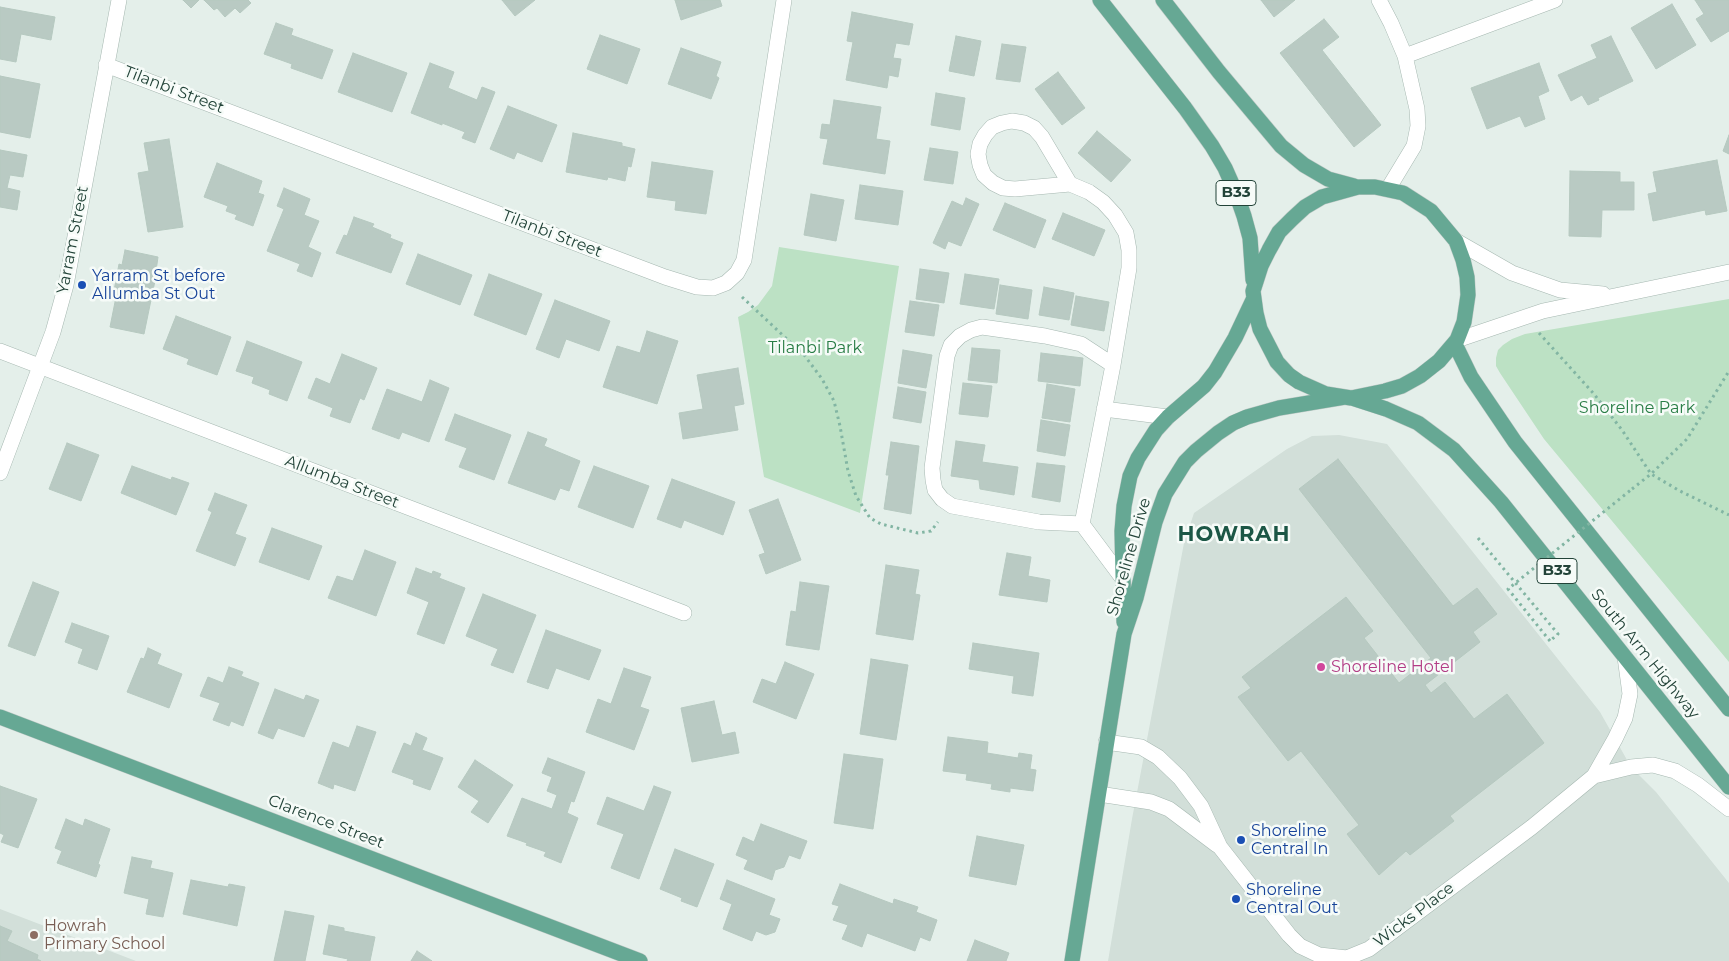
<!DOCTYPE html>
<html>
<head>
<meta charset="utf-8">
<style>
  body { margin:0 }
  canvas { display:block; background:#e4efea }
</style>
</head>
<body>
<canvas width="1729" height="961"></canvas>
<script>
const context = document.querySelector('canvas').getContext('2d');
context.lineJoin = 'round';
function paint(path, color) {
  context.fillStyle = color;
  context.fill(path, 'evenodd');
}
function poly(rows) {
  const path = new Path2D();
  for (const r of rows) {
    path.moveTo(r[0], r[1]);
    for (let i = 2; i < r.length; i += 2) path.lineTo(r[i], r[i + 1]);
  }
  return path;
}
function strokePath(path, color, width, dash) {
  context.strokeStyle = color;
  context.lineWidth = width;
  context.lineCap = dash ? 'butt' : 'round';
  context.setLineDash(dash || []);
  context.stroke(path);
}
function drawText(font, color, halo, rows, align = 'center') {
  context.font = font + ' Montserrat,sans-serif';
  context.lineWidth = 5;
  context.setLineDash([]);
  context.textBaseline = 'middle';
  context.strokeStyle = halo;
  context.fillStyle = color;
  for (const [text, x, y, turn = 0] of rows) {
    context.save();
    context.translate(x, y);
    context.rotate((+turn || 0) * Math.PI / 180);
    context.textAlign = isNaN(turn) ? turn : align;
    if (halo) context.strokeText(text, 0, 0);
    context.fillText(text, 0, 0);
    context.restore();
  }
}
paint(poly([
  [1339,435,1387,444,1600,712,1631,767,1656,792,1729,883,1729,961,1108,961,1132,819,1184,543,1194,513,1287,449,1312,436],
  [0,909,136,961,0,961]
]), '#d2dfd9');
paint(poly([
  [779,247,899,266,860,513,764,477,738,317,748,312,758,305,772,286],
  [1729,299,1729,662,1544,439,1500,373,1496,366,1496,358,1498,350,1503,345,1512,339,1525,334]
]), '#bce1c4');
const building = poly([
  [183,0,199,0,191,8,183,0],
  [204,0,248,0,251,3,240,13,235,8,225,17,217,8,214,10,204,0],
  [502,0,535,0,515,16,502,0],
  [675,0,720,0,722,6,681,20,675,0],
  [1261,0,1295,0,1274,17,1261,0],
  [1695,0,1729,0,1729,31,1711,42,1696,19,1704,14,1695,0],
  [1672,4,1696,45,1656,69,1631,28,1672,4],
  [0,7,55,17,51,40,21,34,16,62,0,59,0,7],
  [852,12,913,24,909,45,896,43,893,58,901,59,898,77,889,75,887,88,846,80,853,42,847,41,852,12],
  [1324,19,1339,37,1322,50,1381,125,1354,147,1280,53,1324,19],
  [276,23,293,29,291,35,333,50,322,79,291,68,292,64,264,54,276,23],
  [600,35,640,49,627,84,587,69,600,35],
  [956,36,981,41,974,76,949,71,956,36],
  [1611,36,1633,81,1598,98,1599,100,1588,105,1582,95,1571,101,1558,75,1597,58,1591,45,1611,36],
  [1002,44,1026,47,1020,82,996,79,1002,44],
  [681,48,721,62,716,76,719,78,711,99,668,84,681,48],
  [353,53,407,73,392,112,338,92,353,53],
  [430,63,454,72,448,88,477,100,482,87,495,92,475,143,462,138,465,132,442,123,442,125,411,113,430,63],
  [1539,63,1549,91,1538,96,1545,119,1525,127,1520,116,1487,129,1471,88,1539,63],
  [1058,72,1085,108,1062,125,1035,89,1058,72],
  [0,76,40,84,30,138,0,132,0,76],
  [936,93,965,98,960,130,931,125,936,93],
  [834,100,881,107,876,139,890,141,885,174,823,164,828,139,820,138,822,124,830,125,834,100],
  [508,106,557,125,542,162,517,152,514,159,490,149,508,106],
  [1097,131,1131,160,1111,182,1078,153,1097,131],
  [573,133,622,143,622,146,635,149,631,167,628,166,625,181,608,177,607,180,566,172,573,133],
  [1729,135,1729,154,1723,151,1729,135],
  [169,139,183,227,148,232,138,173,149,171,144,143,169,139],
  [930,148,958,152,953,184,924,180,930,148],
  [0,150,27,155,23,177,10,175,7,188,20,191,17,210,0,207,0,150],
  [1717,160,1727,211,1706,215,1705,210,1653,221,1648,194,1657,192,1653,172,1717,160],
  [652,162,713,171,706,214,675,210,676,201,647,197,652,162],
  [217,163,262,181,258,193,264,195,253,226,235,219,237,215,226,211,228,206,204,197,217,163],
  [1570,171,1620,172,1620,182,1634,182,1634,210,1602,210,1601,237,1569,236,1570,171],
  [860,185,903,191,898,225,855,219,860,185],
  [284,188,310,199,304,215,319,221,308,247,321,253,312,277,297,271,300,264,267,251,284,209,277,206,284,188],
  [811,194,844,200,836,241,804,235,811,194],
  [966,198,979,204,961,246,948,241,945,249,933,243,952,201,963,206,966,198],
  [1005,203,1046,220,1035,248,993,230,1005,203],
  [1063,213,1105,230,1094,256,1052,239,1063,213],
  [354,217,374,224,372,227,391,235,390,238,403,243,391,273,336,253,344,235,347,236,354,217],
  [125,250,158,257,156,271,157,271,144,334,110,327,116,297,113,296,119,264,122,265,125,250],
  [418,254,472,275,460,305,406,284,418,254],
  [920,269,949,273,944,303,916,299,920,269],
  [489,274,542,294,526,335,474,315,489,274],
  [965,274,999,279,994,309,960,304,965,274],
  [1000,285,1032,290,1028,319,996,314,1000,285],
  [1044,287,1074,293,1069,320,1039,315,1044,287],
  [1076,296,1109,302,1104,331,1071,325,1076,296],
  [555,300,610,321,599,351,566,339,559,358,536,349,555,300],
  [910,301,939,305,934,336,905,332,910,301],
  [176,316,231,337,217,375,187,364,189,359,163,349,176,316],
  [647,331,678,341,657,404,603,387,617,346,640,353,647,331],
  [247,341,302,362,287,401,269,394,270,390,252,383,254,377,236,371,247,341],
  [972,348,1000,350,997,383,968,380,972,348],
  [903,350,932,355,926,388,898,383,903,350],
  [1041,353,1083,358,1080,386,1038,381,1041,353],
  [342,354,377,368,364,400,360,398,350,423,330,416,333,408,308,398,316,378,330,384,342,354],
  [738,368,744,404,734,406,738,430,683,439,679,413,703,409,697,375,738,368],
  [430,380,449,388,429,442,402,432,399,439,372,429,387,389,422,402,430,380],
  [963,383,992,386,988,417,959,414,963,383],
  [1047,384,1075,389,1070,422,1042,418,1047,384],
  [898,387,926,392,921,423,893,418,898,387],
  [455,414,511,435,494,480,459,467,467,448,445,440,455,414],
  [1041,420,1070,425,1065,456,1037,451,1041,420],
  [528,432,547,439,544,446,580,461,569,491,560,488,555,500,508,483,528,432],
  [956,441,985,445,982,462,1018,467,1014,495,980,489,979,480,951,476,956,441],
  [891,442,919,446,911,514,884,509,889,475,886,475,891,442],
  [67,443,99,455,81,501,49,489,67,443],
  [1338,459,1453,606,1477,588,1497,614,1473,632,1480,642,1425,685,1431,693,1445,682,1474,719,1507,694,1544,743,1450,816,1454,821,1410,855,1406,851,1379,875,1347,834,1359,825,1301,751,1288,761,1238,697,1251,688,1242,677,1346,597,1373,631,1364,638,1399,683,1431,658,1299,489,1338,459],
  [1037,463,1065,466,1060,502,1032,497,1037,463],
  [132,466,171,480,172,477,189,483,176,515,121,493,132,466],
  [594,466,649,486,633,528,578,507,594,466],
  [672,479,735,502,723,535,684,520,681,528,657,519,672,479],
  [215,493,247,505,235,534,246,538,235,566,196,551,212,512,208,510,215,493],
  [778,499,801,560,766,574,759,555,765,553,749,510,778,499],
  [272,528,322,546,309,580,259,562,272,528],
  [365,550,396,562,376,616,328,598,337,576,353,581,365,550],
  [1007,553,1031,557,1028,576,1050,580,1047,602,999,595,1007,553],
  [886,565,919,570,915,594,920,595,913,640,876,634,886,565],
  [416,568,432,574,433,571,441,574,439,578,465,588,444,644,417,634,429,602,407,593,416,568],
  [33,582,59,592,35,656,8,646,33,582],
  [800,582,829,586,819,650,786,645,791,611,796,612,800,582],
  [483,594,536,615,513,673,491,665,498,649,466,636,483,594],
  [72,623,109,636,97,670,78,663,83,649,65,642,72,623],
  [546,630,601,650,589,680,556,668,548,689,527,682,546,630],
  [973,643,1039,653,1033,696,1012,693,1014,676,969,669,973,643],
  [148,648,161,654,157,664,182,674,169,708,127,692,141,658,144,659,148,648],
  [871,659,908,665,896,740,860,734,871,659],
  [785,662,814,674,796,719,753,702,762,679,776,684,785,662],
  [229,667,243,672,241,676,259,683,243,726,231,721,229,726,213,720,220,703,200,696,208,677,223,683,229,667],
  [624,668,651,677,640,707,649,710,634,750,586,732,598,699,611,704,624,668],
  [275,689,304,700,306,695,319,700,304,737,278,728,273,739,258,733,275,689],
  [714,701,722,735,735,732,739,753,692,762,681,708,714,701],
  [357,726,376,732,355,791,334,784,333,789,318,783,333,742,349,748,357,726],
  [416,733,427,738,422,750,443,758,430,790,413,784,414,780,392,772,404,743,411,746,416,733],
  [948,737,988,742,987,753,1018,758,1019,753,1032,755,1030,769,1036,770,1033,791,1010,788,1010,792,991,789,992,784,966,780,967,774,943,771,948,737],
  [844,754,883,759,873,829,834,823,844,754],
  [548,758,585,772,574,802,571,801,567,813,578,818,561,863,544,856,546,852,526,845,527,843,507,836,522,798,552,809,557,795,547,791,552,777,542,773,548,758],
  [475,760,513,785,488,823,471,812,479,801,458,787,475,760],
  [0,786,37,799,18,848,1,842,4,835,0,833,0,786],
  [654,786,671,792,639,879,611,868,624,834,597,824,607,797,644,811,654,786],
  [66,819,83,826,85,819,110,829,98,864,100,865,96,877,57,863,62,851,55,848,66,819],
  [761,824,807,841,800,859,789,855,784,867,775,870,772,880,744,869,748,860,736,855,743,837,754,842,761,824],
  [977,836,1024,845,1016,885,969,876,977,836],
  [675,849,714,864,697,907,681,901,682,898,660,889,675,849],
  [132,857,152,861,150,868,173,873,163,917,146,914,149,899,124,893,132,857],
  [191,880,228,887,229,884,245,887,237,926,183,914,191,880],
  [727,880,775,899,769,915,780,919,775,932,766,935,756,931,752,941,723,929,732,904,720,899,727,880],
  [840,884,893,904,894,899,918,907,916,912,937,920,930,941,920,937,915,951,867,933,862,947,842,939,848,925,833,920,839,906,832,904,840,884],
  [285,911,314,916,305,961,274,961,285,911],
  [329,925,344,928,344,931,375,937,370,961,347,961,348,959,323,954,329,925],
  [0,926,12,931,7,941,38,955,37,959,41,961,0,961,0,926],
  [975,940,1009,953,1006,961,967,961,975,940],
  [417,951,432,961,411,961,417,951]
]);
paint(building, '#b9cac3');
strokePath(building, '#b6c9c0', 1);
const minor = poly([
  [1379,0,1391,23,1405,56,1417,109,1418,126,1414,146,1388,189],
  [1405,56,1555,0],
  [106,65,665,277,697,287,713,288,726,283,737,273,744,260,784,0],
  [1070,184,1042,137,1034,128,1024,123,1012,121,1002,123,992,127,985,135,980,144,978,154,980,165,984,175,993,183,1003,188,1015,189,1070,184,1089,192,1103,202,1115,215,1126,233,1129,250,1129,268,1113,365,1082,524,1123,579],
  [1456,241,1512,273,1560,290,1603,294],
  [1457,340,1543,311,1729,272],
  [0,351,684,613],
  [1104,409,1168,417],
  [0,473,53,332,66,285,119,0],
  [1082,524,1039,522,952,506,942,499,935,490,933,480,932,468,947,356,951,345,960,336,971,330,982,327,1045,336,1081,344,1113,365],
  [1106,742,1141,747,1158,757,1180,778,1201,806,1220,847,1289,935,1300,946,1319,955,1347,958,1369,949,1385,937,1532,827,1594,776,1615,739,1625,718,1630,694,1625,657],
  [1594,776,1631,767,1653,765,1675,771,1698,785,1729,809],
  [1099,794,1151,802,1169,809,1217,845]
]);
const major = poly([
  [1100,0,1185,108,1212,146,1225,168,1236,193,1244,216,1250,238,1253,280],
  [1163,0,1219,72,1281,146,1304,165,1328,179,1354,186],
  [1358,187,1375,187,1403,193,1431,211,1456,241,1463,260,1467,277,1468,295,1464,322,1457,340,1439,361,1420,376,1402,386,1385,391,1351,398,1326,394,1299,382,1289,375,1277,362,1260,329,1256,313,1253,291,1261,266,1269,250,1279,232,1292,219,1305,207,1322,197,1358,187],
  [1455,344,1471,377,1515,442,1729,709],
  [1352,398,1386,409,1418,423,1454,450,1501,502,1729,787],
  [1124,622,1122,531,1124,506,1130,476,1138,458,1156,430,1168,417,1204,386,1215,372,1235,338,1253,300],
  [0,717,640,961],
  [1072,961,1124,634,1136,598,1155,522,1165,494,1185,462,1196,451,1218,433,1233,423,1247,417,1279,408,1345,397]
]);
strokePath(minor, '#a6b8b1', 16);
strokePath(major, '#c1cac7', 16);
strokePath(poly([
  [742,297,805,356,822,379,834,401,840,426,848,471,856,496,870,518,881,524,918,533,931,531,938,522],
  [1539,333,1594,394,1622,430,1651,474,1680,491,1729,515],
  [1632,489,1651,474,1687,439,1729,371],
  [1478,538,1558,634,1550,641]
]), '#82b5a3', 3, [2.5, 4]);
strokePath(minor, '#fff', 15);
strokePath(major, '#66a894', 15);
strokePath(poly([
  [1550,641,1508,589,1632,489]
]), '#82b5a3', 3, [2.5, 4]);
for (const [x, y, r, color] of [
  [82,285,5,"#1a4fb4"],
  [1321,667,5,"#d1479c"],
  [1241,840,5,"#1a4fb4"],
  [1236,899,5,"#1a4fb4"],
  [34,935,5,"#8d6e63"]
]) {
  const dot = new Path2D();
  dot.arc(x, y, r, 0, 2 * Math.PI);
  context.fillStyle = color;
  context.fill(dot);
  strokePath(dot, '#f6fbf8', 2);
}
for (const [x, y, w] of [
  [1236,193,40],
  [1557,571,40]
]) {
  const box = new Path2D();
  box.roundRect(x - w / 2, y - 12.5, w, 25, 4);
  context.fillStyle = '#f6fbf8';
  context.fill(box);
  strokePath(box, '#224338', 1);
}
drawText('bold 15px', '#224338', null, [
  ["B33",1236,193],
  ["B33",1557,571]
]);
drawText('16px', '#224338', '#f6fbf8', [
  ["Tilanbi Street",174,90,21],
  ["Tilanbi Street",552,234,21],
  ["Yarram Street",73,240,-79],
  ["Allumba Street",342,482,21],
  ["Shoreline Drive",1129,557,-74],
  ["South Arm Highway",1645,654,51],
  ["Clarence Street",326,822,21],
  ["Wicks Place",1414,915,-37]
]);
drawText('16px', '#164399', '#f6fbf8', [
  ["Yarram St before",92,276],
  ["Allumba St Out",92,294],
  ["Shoreline",1251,831],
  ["Central In",1251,849],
  ["Shoreline",1246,890],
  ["Central Out",1246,908]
], 'left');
drawText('16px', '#287d45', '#f6fbf8', [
  ["Tilanbi Park",815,348],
  ["Shoreline Park",1637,408]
]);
drawText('16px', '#b23c85', '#f6fbf8', [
  ["Shoreline Hotel",1331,667]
], 'left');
drawText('16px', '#785e54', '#f6fbf8', [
  ["Howrah",44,926],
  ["Primary School",44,944]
], 'left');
context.letterSpacing = '1px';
drawText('bold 21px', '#1c5746', '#f6fbf8', [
  ["HOWRAH",1234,535]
]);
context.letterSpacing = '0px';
</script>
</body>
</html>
